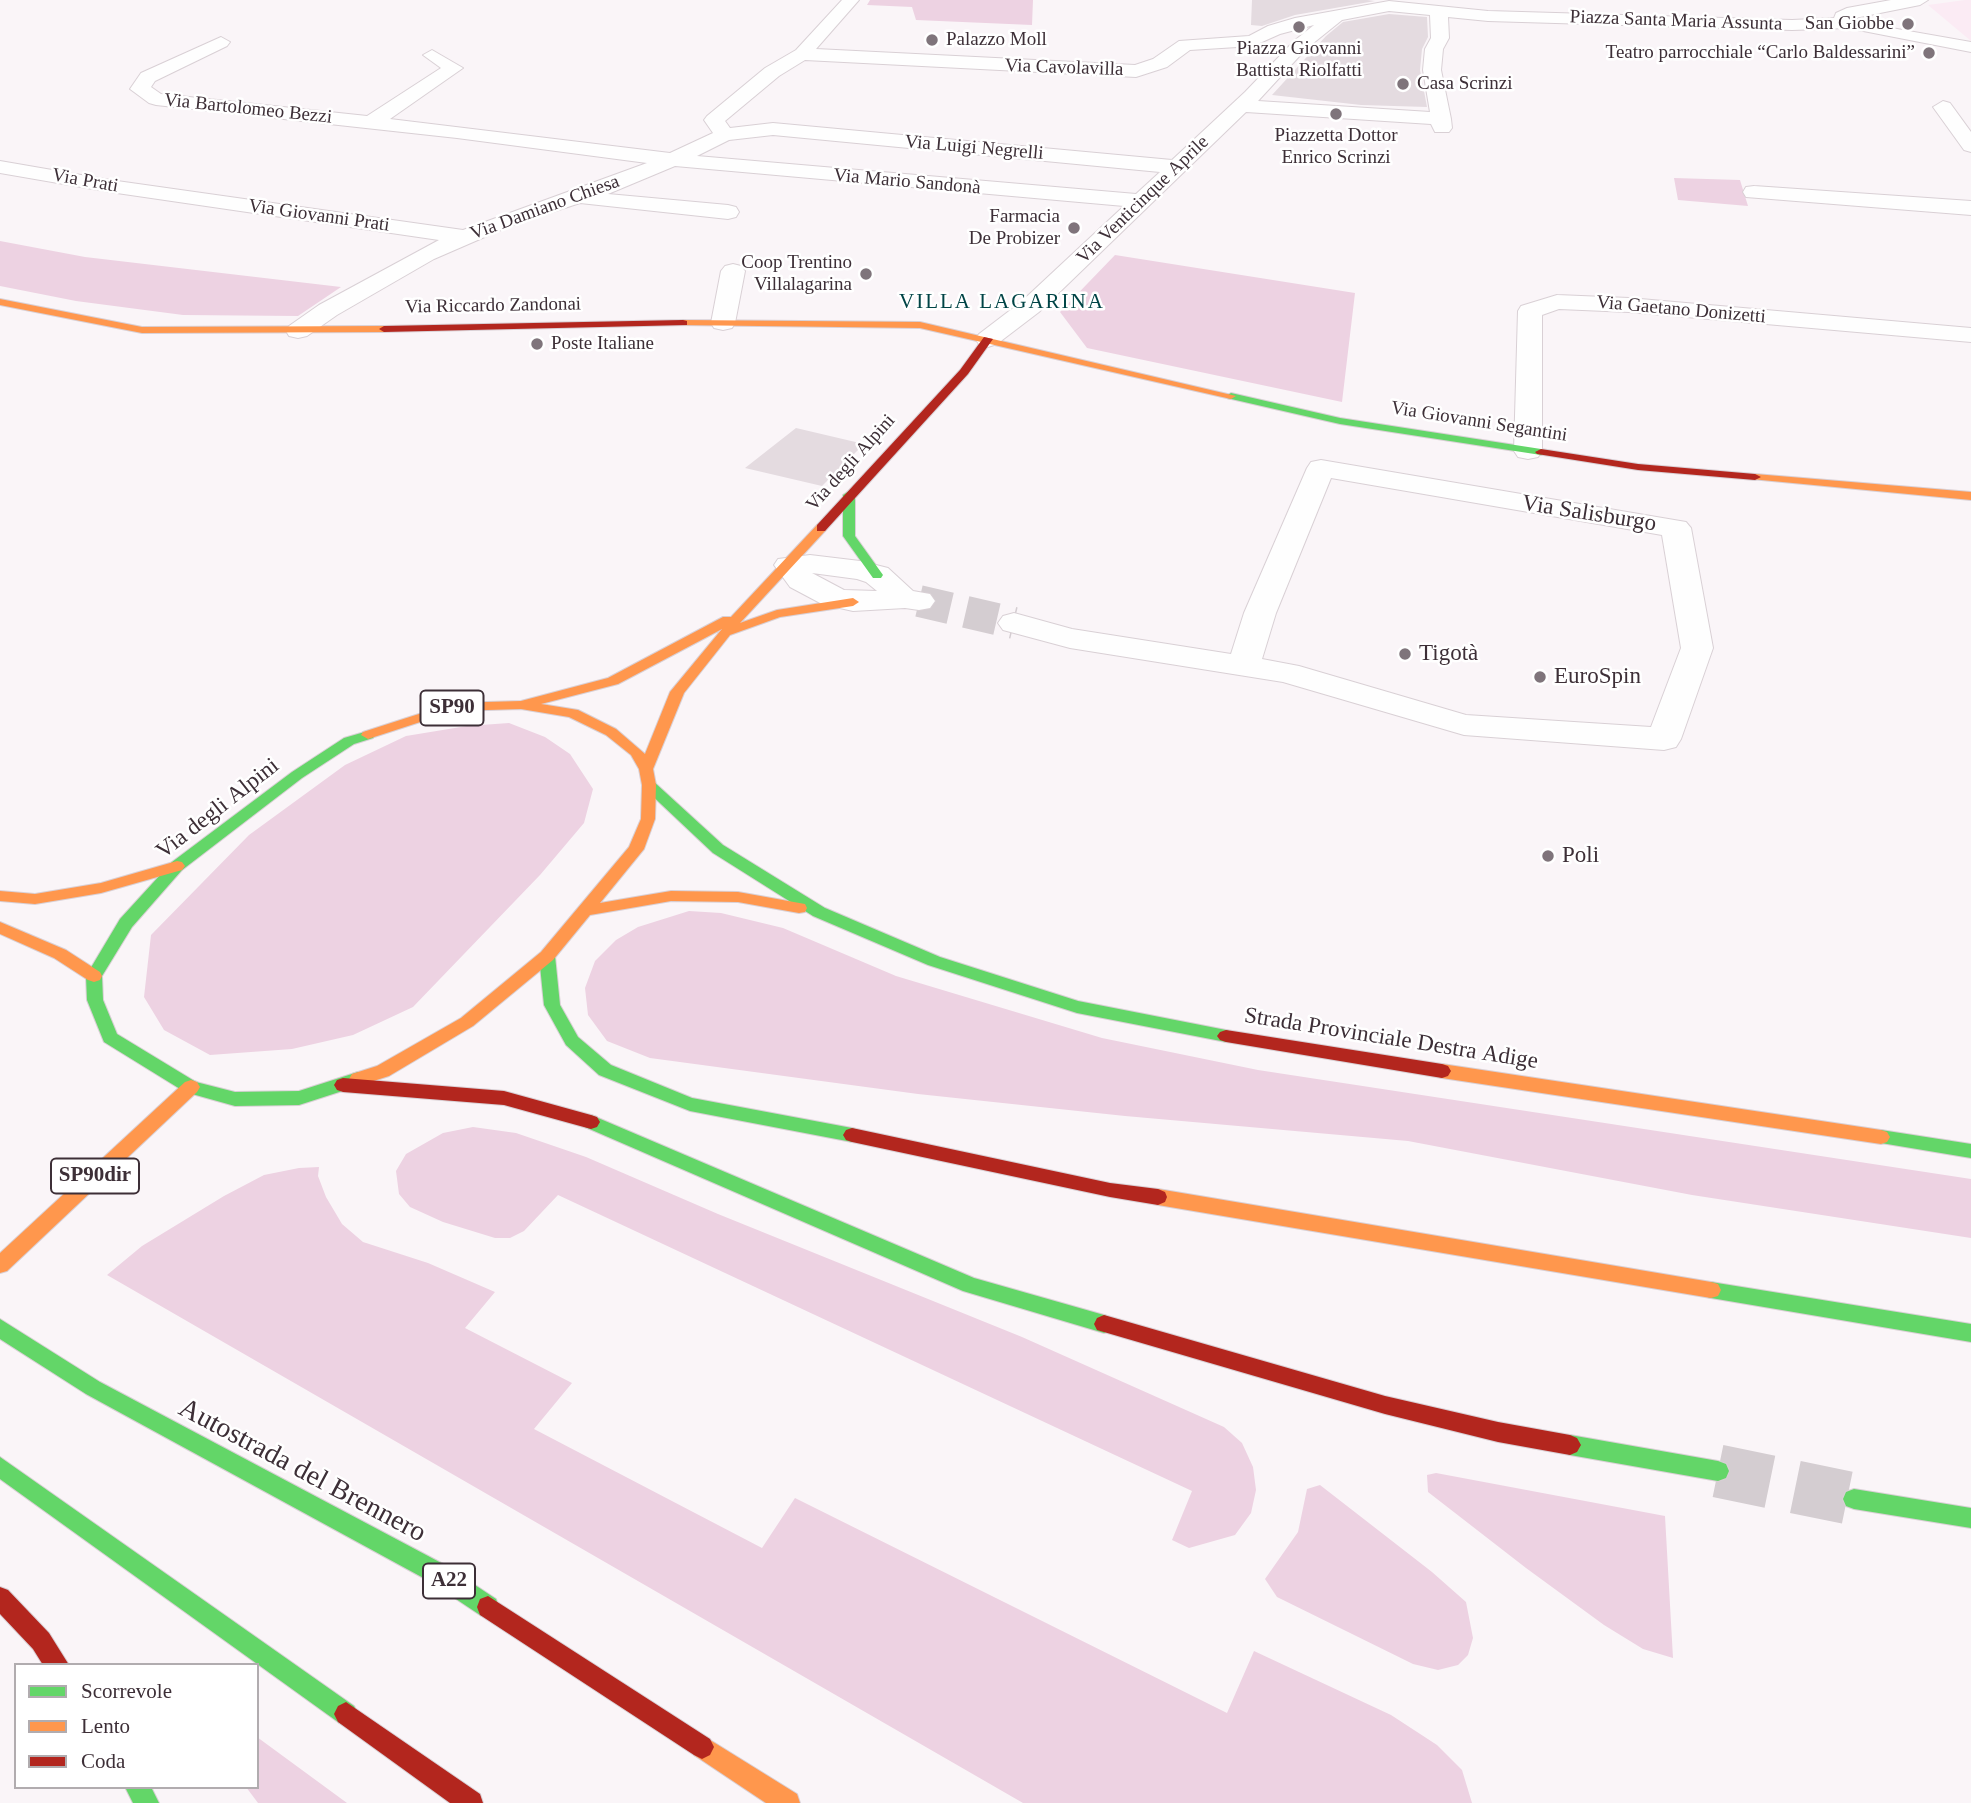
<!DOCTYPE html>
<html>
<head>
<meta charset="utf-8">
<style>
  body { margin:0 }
  #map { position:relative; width:1971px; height:1803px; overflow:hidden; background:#faf5f8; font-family:Georgia,serif }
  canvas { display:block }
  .legend { position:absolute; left:14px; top:1663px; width:245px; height:126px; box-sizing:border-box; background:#fff; border:2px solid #b1acaf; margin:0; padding:9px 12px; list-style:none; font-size:21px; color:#3d2f37 }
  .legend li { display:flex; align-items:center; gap:14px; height:35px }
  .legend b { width:35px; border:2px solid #b1acaf }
</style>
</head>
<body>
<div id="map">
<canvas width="1971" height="1803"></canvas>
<ul class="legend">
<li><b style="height:9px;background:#63d668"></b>Scorrevole</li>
<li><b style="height:9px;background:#ff974d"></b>Lento</li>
<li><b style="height:9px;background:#b3261e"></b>Coda</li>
</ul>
</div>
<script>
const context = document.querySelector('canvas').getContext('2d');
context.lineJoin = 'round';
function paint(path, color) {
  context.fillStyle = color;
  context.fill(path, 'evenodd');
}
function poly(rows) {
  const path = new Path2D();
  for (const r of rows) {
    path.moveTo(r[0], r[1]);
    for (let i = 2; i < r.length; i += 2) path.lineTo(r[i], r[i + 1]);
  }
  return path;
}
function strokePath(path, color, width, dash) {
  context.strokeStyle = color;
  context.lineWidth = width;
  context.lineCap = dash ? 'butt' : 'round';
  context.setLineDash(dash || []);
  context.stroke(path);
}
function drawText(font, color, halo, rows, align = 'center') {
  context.font = font + ' Georgia,serif';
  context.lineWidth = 5;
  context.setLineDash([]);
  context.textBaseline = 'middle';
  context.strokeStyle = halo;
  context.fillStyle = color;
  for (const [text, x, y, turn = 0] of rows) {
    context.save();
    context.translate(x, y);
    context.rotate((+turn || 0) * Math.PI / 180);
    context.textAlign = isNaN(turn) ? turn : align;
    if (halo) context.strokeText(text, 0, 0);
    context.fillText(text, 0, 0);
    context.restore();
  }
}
paint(poly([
  [1971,0,1971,41,1928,5,1965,0]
]), '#fbebf4');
paint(poly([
  [870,0,1033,0,1032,25,916,20,912,7,867,5],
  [1674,178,1740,180,1748,206,1678,200],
  [0,241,85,257,341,287,298,316,183,315,76,301,0,286],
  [1115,255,1355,293,1342,402,1087,348,1060,312],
  [509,723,545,737,570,754,593,789,584,823,540,875,413,1007,353,1035,292,1049,210,1055,164,1030,144,997,151,935,249,835,345,765,406,736,467,726],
  [689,911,721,913,783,928,896,976,1102,1038,1258,1070,1971,1179,1971,1238,1692,1195,1408,1141,1125,1116,918,1094,650,1058,607,1041,588,1015,585,988,595,961,616,940,638,927],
  [473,1127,516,1133,586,1157,718,1214,1022,1337,1224,1427,1242,1443,1253,1467,1256,1490,1251,1513,1235,1535,1189,1548,1172,1540,1192,1491,558,1195,524,1231,510,1238,495,1238,443,1222,410,1207,399,1194,396,1171,406,1154,443,1133],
  [319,1167,318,1176,326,1197,342,1224,363,1242,428,1263,495,1292,465,1328,572,1383,534,1429,762,1548,795,1498,1227,1713,1254,1651,1391,1715,1437,1745,1462,1770,1472,1803,1023,1803,107,1275,142,1246,224,1196,264,1175,299,1168],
  [1436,1473,1665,1516,1673,1658,1643,1649,1604,1625,1526,1568,1428,1492,1427,1475],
  [1320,1485,1432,1572,1466,1602,1473,1638,1468,1655,1458,1665,1438,1670,1413,1664,1277,1597,1265,1579,1298,1532,1307,1489],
  [257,1737,347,1803,258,1803,246,1787,257,1787]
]), '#edd2e2');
paint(poly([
  [1252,0,1367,0,1375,1,1295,15,1262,26,1251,25],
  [1389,14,1427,17,1428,37,1422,49,1420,70,1427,107,1361,105,1272,95,1326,36,1343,22],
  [796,428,864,444,822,486,745,468]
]), '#e4dbe0');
strokePath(poly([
  [919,601,1014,623]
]), '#d4cdd1', 32, [32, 16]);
strokePath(poly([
  [1718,1471,1854,1499]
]), '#d4cdd1', 53, [53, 26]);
const street = poly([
  [842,0,859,0,816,49,1135,65,1153,59,1179,41,1249,36,1268,26,1295,18,1389,1,1488,11,1792,20,1834,18,1836,13,1847,8,1891,0,1928,0,1920,5,1855,18,1863,23,1971,42,1971,52,1848,28,1792,30,1488,21,1448,17,1449,38,1443,49,1441,70,1451,119,1452,128,1449,132,1435,132,1431,124,1246,112,1039,312,997,344,988,347,979,344,975,339,979,334,1021,302,1124,206,675,166,608,194,728,205,736,207,739,212,736,217,728,219,580,203,510,226,434,259,337,315,307,336,298,338,289,336,286,331,289,326,319,305,439,240,110,192,0,173,0,161,110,180,463,230,647,163,457,138,156,105,149,103,130,89,141,73,221,37,230,42,227,46,155,81,151,87,161,94,367,116,441,68,423,55,432,50,463,68,390,119,670,153,713,133,704,120,707,116,765,68,796,50,842,0],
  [1389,11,1430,15,1431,38,1425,49,1423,70,1430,112,1258,101,1306,49,1342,20,1389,11],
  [1314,25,1294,41,1245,92,1172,160,773,123,730,128,725,121,779,76,805,60,1136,77,1167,67,1190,50,1253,46,1280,34,1314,25],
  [773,135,1160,172,1136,194,697,156,729,140,773,135],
  [1943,101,1950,103,1971,132,1971,152,1964,150,1933,107,1943,101],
  [1754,186,1971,201,1971,215,1746,197,1743,192,1746,187,1754,186],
  [733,264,741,266,745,271,735,323,732,328,723,330,714,328,711,323,721,271,725,266,733,264],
  [1557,295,1629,298,1971,328,1971,342,1629,312,1559,309,1542,315,1542,451,1538,457,1528,459,1518,457,1514,451,1518,311,1521,306,1557,295],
  [1321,460,1686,522,1691,528,1713,648,1681,739,1676,747,1664,750,1464,735,1283,682,1070,648,1003,630,998,623,1003,616,1014,613,1072,629,1231,654,1244,613,1307,468,1311,462,1321,460],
  [1331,478,1662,535,1681,648,1651,727,1466,715,1299,666,1262,659,1276,613,1331,478],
  [810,555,860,561,888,568,913,591,930,594,935,601,930,608,919,610,905,608,853,611,822,604,790,587,774,565,778,559,810,555],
  [812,573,857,579,866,582,877,591,844,590,812,573]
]);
const fast = poly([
  [1231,393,1340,418,1541,449,1547,452,1541,455,1340,424,1227,398,1226,396,1231,393],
  [849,491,855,495,855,536,883,575,881,578,873,578,843,536,843,495,849,491],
  [368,731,375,735,373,738,354,744,302,778,182,870,132,927,102,976,103,1000,117,1034,196,1082,235,1092,299,1091,358,1072,364,1074,367,1079,364,1084,299,1105,235,1106,185,1092,104,1042,87,1000,86,976,120,919,172,862,292,772,344,738,368,731],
  [649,780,654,782,723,845,825,908,940,957,1078,1001,1226,1030,1232,1032,1235,1036,1232,1040,1226,1042,1077,1013,928,965,813,916,713,853,644,788,642,785,649,780],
  [547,950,555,956,560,1005,578,1037,611,1065,692,1098,852,1128,858,1130,861,1135,858,1140,852,1142,690,1111,599,1075,566,1045,544,1005,539,956,547,950],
  [591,1115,974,1278,1104,1315,1111,1318,1114,1324,1111,1330,1104,1333,963,1291,585,1127,582,1122,585,1117,591,1115],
  [1881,1130,1971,1144,1971,1158,1875,1142,1872,1137,1875,1132,1881,1130],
  [1711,1282,1971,1324,1971,1342,1711,1298,1704,1296,1701,1290,1704,1284,1711,1282],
  [0,1319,100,1382,445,1565,496,1599,499,1607,496,1615,488,1618,480,1615,429,1581,86,1394,0,1339,0,1319],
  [1570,1435,1718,1461,1726,1464,1729,1471,1726,1478,1718,1481,1570,1455,1563,1452,1559,1445,1563,1438,1570,1435],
  [0,1457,354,1706,358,1714,354,1722,346,1726,338,1722,0,1479,0,1457],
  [1854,1489,1971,1508,1971,1528,1854,1509,1846,1506,1843,1499,1846,1492,1854,1489],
  [125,1787,151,1787,159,1803,133,1803,125,1787]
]);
const slow = poly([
  [0,299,142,327,384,326,389,329,384,332,142,333,0,305,0,299],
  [683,320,920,322,1236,396,1231,399,920,328,679,325,679,321,683,320],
  [1755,474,1971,492,1971,500,1751,479,1751,475,1755,474],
  [821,524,827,528,825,531,740,623,777,610,853,598,859,602,853,606,780,617,730,635,684,693,653,769,656,785,655,819,644,849,600,903,671,891,738,892,805,904,807,908,805,912,799,913,738,902,671,901,590,915,553,960,473,1026,389,1076,358,1086,352,1084,349,1079,352,1074,377,1066,461,1018,541,952,629,847,641,819,642,785,639,769,631,755,606,735,569,717,521,709,454,711,368,739,361,735,363,732,453,703,521,701,608,678,723,617,731,617,817,525,821,524],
  [722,629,670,692,645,754,616,729,578,710,541,704,618,684,722,629],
  [177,861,182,862,185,866,182,870,101,893,35,904,0,901,0,891,35,894,101,883,177,861],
  [0,922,66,950,100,972,102,976,100,980,94,982,88,980,54,958,0,934,0,922],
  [1442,1064,1881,1130,1887,1132,1890,1137,1887,1142,1881,1144,1442,1078,1436,1076,1433,1071,1436,1066,1442,1064],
  [191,1080,197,1082,200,1087,197,1092,7,1271,0,1273,0,1253,185,1082,191,1080],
  [1158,1189,1711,1282,1718,1284,1721,1290,1718,1296,1711,1298,1158,1205,1151,1202,1149,1197,1151,1192,1158,1189],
  [702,1735,797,1794,800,1803,766,1803,694,1755,690,1747,694,1739,702,1735]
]);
const jam = poly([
  [683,320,687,321,687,325,384,332,379,329,384,326,683,320],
  [984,337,993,339,968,374,825,531,817,531,817,525,960,370,984,337],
  [1541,449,1638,464,1755,474,1761,477,1755,480,1638,470,1537,454,1535,452,1541,449],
  [1226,1030,1442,1064,1448,1066,1451,1071,1448,1076,1442,1078,1226,1042,1220,1040,1217,1036,1220,1032,1226,1030],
  [343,1078,504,1091,591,1115,597,1117,600,1122,597,1127,591,1129,504,1105,343,1092,337,1090,334,1085,337,1080,343,1078],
  [852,1128,1110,1183,1158,1189,1165,1192,1167,1197,1165,1202,1158,1205,1110,1197,852,1142,846,1140,843,1135,846,1130,852,1128],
  [1104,1315,1385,1396,1498,1422,1570,1435,1577,1438,1581,1445,1577,1452,1570,1455,1498,1442,1385,1414,1097,1330,1094,1324,1097,1318,1104,1315],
  [0,1587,8,1590,49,1633,69,1665,43,1665,33,1649,0,1614,0,1587],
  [488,1596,710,1739,714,1747,710,1755,702,1759,694,1755,480,1615,477,1607,480,1599,488,1596],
  [346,1702,480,1794,483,1803,450,1803,338,1722,334,1714,338,1706,346,1702]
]);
strokePath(street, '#d9d0d5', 2);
strokePath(fast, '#d9d0d5', 2);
strokePath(slow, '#d9d0d5', 2);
strokePath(jam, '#d9d0d5', 2);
paint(street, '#fefefe');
paint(fast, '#63d668');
paint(slow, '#ff974d');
paint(jam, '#b3261e');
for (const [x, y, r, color] of [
  [1908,24,7,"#7f747b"],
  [1299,27,7,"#7f747b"],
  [932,40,7,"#7f747b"],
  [1929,53,7,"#7f747b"],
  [1403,84,7,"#7f747b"],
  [1336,114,7,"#7f747b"],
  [1074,228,7,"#7f747b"],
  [866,274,7,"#7f747b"],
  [537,344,7,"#7f747b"],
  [1405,654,7,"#7f747b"],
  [1540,677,7,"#7f747b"],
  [1548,856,7,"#7f747b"]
]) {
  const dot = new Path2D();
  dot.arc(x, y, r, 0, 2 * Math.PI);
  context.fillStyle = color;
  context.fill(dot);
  strokePath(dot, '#fff', 2.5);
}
drawText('19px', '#3d2f37', '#fff', [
  ["Piazza Santa Maria Assunta",1676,21,2],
  ["Via Cavolavilla",1064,68,2],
  ["Via Bartolomeo Bezzi",248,109,6],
  ["Via Luigi Negrelli",974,148,5],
  ["Via Prati",85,181,10],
  ["Via Mario Sandonà",907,182,5],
  ["Via Venticinque Aprile",1143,200,-44],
  ["Via Damiano Chiesa",545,208,-20],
  ["Via Giovanni Prati",319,216,8],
  ["Via Riccardo Zandonai",493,306,-1],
  ["Via Gaetano Donizetti",1681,310,5],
  ["Via Giovanni Segantini",1479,422,9],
  ["Via degli Alpini",851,463,-48]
]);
drawText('19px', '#3d2f37', '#fff', [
  ["San Giobbe",1894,24],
  ["Palazzo Moll",946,40,"left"],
  ["Piazza Giovanni",1299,49,"center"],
  ["Battista Riolfatti",1299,71,"center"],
  ["Teatro parrocchiale “Carlo Baldessarini”",1915,53],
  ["Casa Scrinzi",1417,84,"left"],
  ["Piazzetta Dottor",1336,136,"center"],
  ["Enrico Scrinzi",1336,158,"center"],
  ["Farmacia",1060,217],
  ["De Probizer",1060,239],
  ["Coop Trentino",852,263],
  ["Villalagarina",852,285],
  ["Poste Italiane",551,344,"left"]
], 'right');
context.letterSpacing = '2px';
drawText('21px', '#004446', '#fff', [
  ["VILLA LAGARINA",1002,302]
]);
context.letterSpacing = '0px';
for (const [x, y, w] of [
  [452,708,63],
  [95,1176,88],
  [449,1581,52]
]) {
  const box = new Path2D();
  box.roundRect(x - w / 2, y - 17.5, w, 35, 5);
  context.fillStyle = '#fff';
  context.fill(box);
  strokePath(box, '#3d2f37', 2);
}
drawText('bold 21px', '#3d2f37', null, [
  ["SP90",452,708],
  ["SP90dir",95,1176],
  ["A22",449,1581]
]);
drawText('23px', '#3d2f37', '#fff', [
  ["Via Salisburgo",1589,514,9],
  ["Via degli Alpini",218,809,-38],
  ["Strada Provinciale Destra Adige",1391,1039,9]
]);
drawText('23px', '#3d2f37', '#fff', [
  ["Tigotà",1419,654],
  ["EuroSpin",1554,677],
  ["Poli",1562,856]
], 'left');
drawText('28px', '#3d2f37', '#fff', [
  ["Autostrada del Brennero",302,1471,28]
]);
</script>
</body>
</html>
